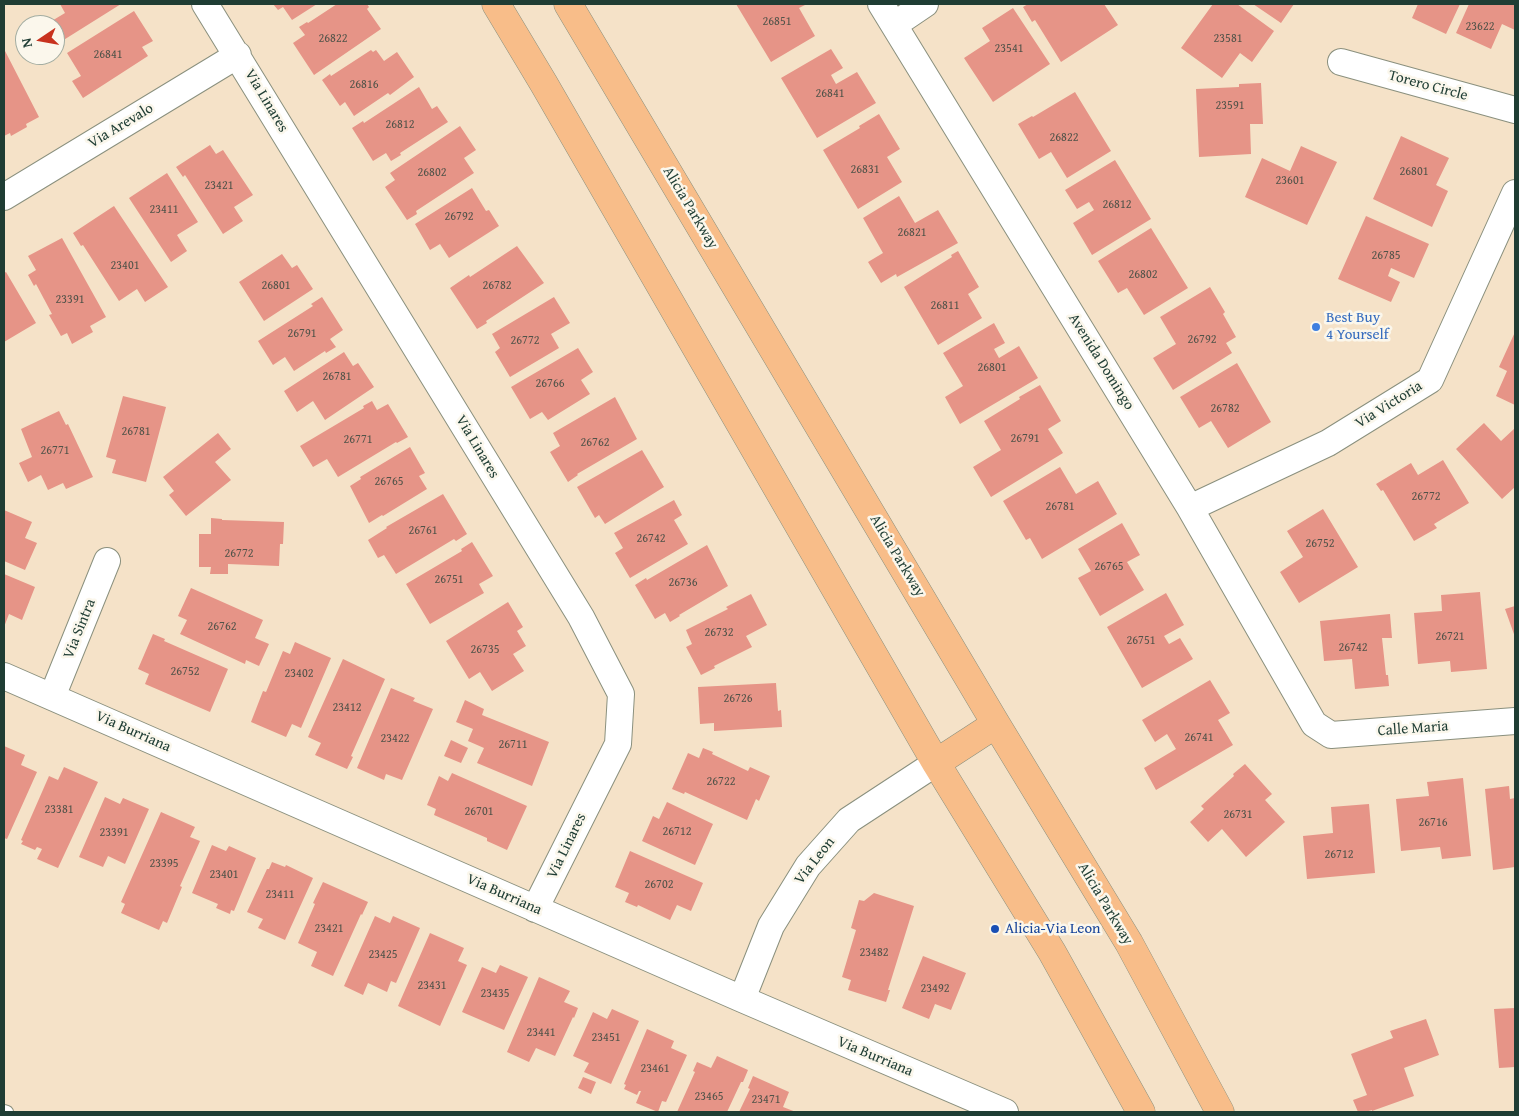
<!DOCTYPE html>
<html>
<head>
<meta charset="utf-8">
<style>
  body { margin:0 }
  #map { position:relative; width:1519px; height:1116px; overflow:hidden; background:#f5e2c8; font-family:"Gentium Book Plus",serif }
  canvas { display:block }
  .frame { position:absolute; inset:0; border:5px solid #1f3d34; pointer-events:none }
  .north { position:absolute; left:15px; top:15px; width:50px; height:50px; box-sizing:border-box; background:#fbf7ec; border:1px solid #a3ada2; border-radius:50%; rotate:258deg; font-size:14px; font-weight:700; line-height:20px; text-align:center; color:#1f3d34 }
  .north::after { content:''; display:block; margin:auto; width:18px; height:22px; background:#c8321e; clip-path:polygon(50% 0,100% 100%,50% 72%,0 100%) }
</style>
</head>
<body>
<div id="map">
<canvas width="1519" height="1116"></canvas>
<div class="frame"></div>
<div class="north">N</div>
</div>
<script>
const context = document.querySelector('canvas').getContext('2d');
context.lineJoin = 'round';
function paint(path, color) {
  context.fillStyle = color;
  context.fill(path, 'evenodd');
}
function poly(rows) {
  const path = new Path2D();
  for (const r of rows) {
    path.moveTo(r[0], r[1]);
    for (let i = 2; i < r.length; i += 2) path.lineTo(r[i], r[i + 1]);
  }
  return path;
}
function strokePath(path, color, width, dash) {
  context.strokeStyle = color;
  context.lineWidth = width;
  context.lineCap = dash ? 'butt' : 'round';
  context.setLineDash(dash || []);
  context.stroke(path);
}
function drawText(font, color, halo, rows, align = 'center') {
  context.font = font + ' "Gentium Book Plus",serif';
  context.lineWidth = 5;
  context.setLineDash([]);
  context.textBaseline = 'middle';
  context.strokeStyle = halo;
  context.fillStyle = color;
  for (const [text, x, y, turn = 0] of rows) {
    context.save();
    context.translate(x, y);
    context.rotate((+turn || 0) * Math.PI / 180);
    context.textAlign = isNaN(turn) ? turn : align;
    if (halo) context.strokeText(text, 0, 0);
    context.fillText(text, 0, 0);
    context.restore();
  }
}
paint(poly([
  [60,4,121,4,62,41,55,31,55,25,51,25,50,22,65,13],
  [273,4,317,4,292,20,283,7,278,10],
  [337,4,367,4,369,7,367,9,381,29,314,75,293,43,305,35,299,27,307,22,308,23],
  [736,4,807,4,799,8,815,36,771,62],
  [1028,4,1104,4,1118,25,1061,62,1035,20,1032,22,1023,7],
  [1213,4,1237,4,1274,31,1252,62,1240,53,1222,78,1181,48],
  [1253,4,1294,4,1281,23],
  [1418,4,1460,4,1446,34,1412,18],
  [1469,4,1515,4,1515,30,1502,24,1491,49,1456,33],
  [1013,8,1050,64,993,102,964,58,990,41,982,28],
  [134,11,153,41,142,47,148,56,83,98,72,81,81,76,67,53],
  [4,49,39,117,26,124,27,127,11,136,10,133,4,136],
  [831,49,843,68,831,75,836,84,857,72,876,103,817,138,781,78],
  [371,50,373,52,376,50,384,61,397,52,414,77,390,95,388,93,354,116,345,102,340,106,322,80,330,74,331,76],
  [1261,83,1263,124,1250,124,1251,154,1199,157,1196,89,1239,87,1239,84],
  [419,87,432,109,437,106,448,122,400,153,401,155,391,161,386,153,373,161,352,128,363,121,364,123],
  [1075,92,1111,151,1067,178,1051,152,1039,159,1018,124,1032,116,1033,117],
  [879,114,900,149,887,157,902,182,858,209,823,150,860,128,859,126],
  [460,126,476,150,464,158,474,173,416,211,417,214,407,220,385,187,395,180,390,173],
  [1401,136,1449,158,1436,185,1448,191,1432,227,1373,199],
  [210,145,216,154,223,150,253,195,234,207,243,221,223,234,185,175,183,177,176,167],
  [1301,146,1337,162,1307,225,1245,197,1262,158,1290,171],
  [1115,160,1151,219,1092,255,1073,223,1094,210,1089,202,1077,209,1065,190],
  [167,173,198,222,177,235,187,251,171,262,129,198],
  [472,188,486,211,489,210,499,226,449,258,440,244,430,250,415,224],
  [899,196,915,223,938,210,958,243,897,277,896,274,881,283,868,262,883,253,863,218],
  [114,206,168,287,145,302,137,289,119,301,83,245,81,246,73,233],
  [1366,216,1429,244,1414,278,1391,268,1388,276,1400,282,1391,302,1338,279],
  [1151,228,1188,288,1144,315,1127,288,1118,293,1098,261],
  [62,238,106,317,90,326,93,332,72,344,67,333,61,336,49,315,52,314,36,284,34,286,28,275,36,270,28,256],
  [517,246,544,283,486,321,487,323,477,329,450,288,469,275,470,277],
  [958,251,979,287,968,294,982,318,938,345,904,287,952,257,951,255],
  [282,254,292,268,297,265,313,289,264,321,239,282],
  [6,272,36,323,4,342,4,273],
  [1210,287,1225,312,1223,314,1236,337,1226,343,1232,353,1173,390,1153,358,1176,344,1160,317],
  [322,297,343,330,330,339,336,347,326,353,325,351,294,371,285,357,273,365,258,341,313,306,311,304],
  [554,297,570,323,551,334,559,348,510,377,495,352,500,348,492,334],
  [994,323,1005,343,994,349,999,358,1019,346,1038,378,960,424,945,397,963,386,943,353],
  [1515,332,1515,405,1496,396,1507,371,1499,367],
  [578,348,593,372,581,380,590,394,548,420,542,412,530,419,511,387],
  [344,352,353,366,358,363,374,387,325,420,313,401,297,412,284,391],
  [1237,363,1271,422,1228,448,1211,421,1199,428,1180,397],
  [1040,385,1061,421,1048,429,1063,453,991,497,973,467,1001,450,984,421,1020,399,1019,397],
  [123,396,166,407,146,482,112,473,116,460,106,457],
  [615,397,637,439,577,474,578,475,568,482,550,452,560,446,553,433],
  [372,401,377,410,388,404,408,437,397,443,396,442,338,477,327,459,313,467,300,446,364,408,363,406],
  [59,411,66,425,68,424,93,477,66,489,63,483,48,490,41,475,28,482,19,463,32,457,21,429],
  [1484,423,1501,441,1515,428,1515,487,1502,499,1456,449],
  [218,433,231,449,215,462,231,480,186,516,169,495,174,491,163,477],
  [410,447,425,473,419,476,427,489,383,516,382,515,369,523,350,486,361,479,360,477],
  [642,450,664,487,605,524,599,515,595,518,577,487],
  [1443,460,1469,503,1434,524,1437,528,1414,541,1383,490,1381,491,1376,484,1411,463,1418,475],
  [1060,467,1076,494,1098,481,1117,514,1042,559,1030,538,1026,540,1003,501],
  [443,494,467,534,456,541,454,539,396,574,384,555,378,558,368,540,387,528,386,527],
  [674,500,682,515,674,520,688,544,630,578,615,553,623,548,614,533],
  [1323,509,1358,567,1299,603,1280,572,1303,557,1287,531],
  [4,510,32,522,25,538,37,543,25,570,4,561],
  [211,518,222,519,222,520,284,522,283,544,280,544,279,566,228,564,228,574,210,574,211,567,199,567,199,534,211,534],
  [1122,523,1140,555,1127,562,1144,590,1100,616,1078,578,1091,571,1078,549],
  [472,542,493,576,479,584,484,593,430,624,406,584,462,551,461,549],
  [707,545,728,586,679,615,680,616,670,622,665,613,655,619,635,585,646,578,647,580],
  [4,574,35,587,22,620,9,614,4,627],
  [191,588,263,620,255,638,269,644,259,666,246,660,245,664,180,634,187,620,178,616],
  [1480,592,1487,669,1451,672,1450,661,1418,664,1414,613,1442,611,1441,595],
  [1166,593,1184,625,1164,636,1169,644,1180,638,1193,659,1142,688,1107,627],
  [751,594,767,625,746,636,752,647,714,666,715,668,701,675,686,647,692,644,686,630,728,609,726,607],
  [508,602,523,627,517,631,526,646,513,654,524,671,492,691,480,672,469,679,446,641],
  [1515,606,1515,637,1505,609],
  [1390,614,1392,638,1382,638,1386,675,1388,675,1389,686,1355,689,1352,659,1324,661,1320,621],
  [153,634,165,639,164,641,228,669,210,712,145,684,149,674,138,669],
  [295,642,331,658,301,728,292,724,286,737,251,722,263,691,266,692,283,651,290,654],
  [343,659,385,679,351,756,353,757,347,769,315,755,321,743,308,737],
  [1210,680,1230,713,1218,720,1233,745,1156,790,1144,768,1176,749,1167,734,1155,742,1142,720],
  [776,683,778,711,781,710,782,727,714,731,714,723,700,724,698,687],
  [391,688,415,698,413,701,433,709,402,780,386,774,384,780,357,768],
  [465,700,484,709,482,715,549,742,532,786,477,763,484,748,468,741,473,729,456,722],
  [451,740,468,748,461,763,444,756],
  [4,746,25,755,21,765,37,772,7,839,4,838],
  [703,748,713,752,712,754,748,771,750,767,770,776,759,801,756,799,747,820,685,792,684,794,672,789,688,753,699,758],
  [1245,764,1272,794,1265,800,1285,822,1246,857,1222,829,1208,842,1190,822,1204,809,1201,806,1234,776,1233,774],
  [64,767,98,782,58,868,37,859,42,849,37,847,35,850,21,844,23,841,21,840,49,776,58,780],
  [452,773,527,806,507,850,487,841,487,838,434,815,436,809,427,805,439,776,448,781],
  [1463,778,1471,856,1442,859,1440,847,1401,851,1396,799,1429,796,1427,782],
  [1509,786,1510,799,1515,798,1515,867,1493,870,1485,789],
  [105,797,120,804,123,798,149,809,125,864,108,856,103,867,79,857],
  [667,802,713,824,695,865,642,841,653,816,659,819],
  [1369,804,1375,873,1307,879,1303,836,1333,833,1331,807],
  [161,812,195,827,190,837,200,841,180,886,182,887,167,923,163,921,159,930,121,913,125,904,121,902],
  [212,845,226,851,229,846,256,858,234,911,231,910,230,914,216,908,218,904,192,893],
  [630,851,703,883,691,911,677,905,670,920,638,905,637,907,625,902,629,893,615,887],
  [272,862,285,867,286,865,313,878,285,940,258,928,263,919,247,912,267,869,269,869],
  [323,882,368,902,362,915,361,914,333,976,311,966,317,952,298,943,315,904,313,903],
  [874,893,914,906,888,990,890,990,886,1002,848,990,851,980,842,977,856,930,851,928,859,900,864,901],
  [375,916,390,923,393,916,420,928,396,983,391,981,387,992,368,983,363,995,344,986],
  [430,933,464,948,458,961,467,965,440,1026,398,1006],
  [923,956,966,973,951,1010,935,1004,929,1019,902,1008],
  [500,965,528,977,504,1030,462,1012,482,967,496,973],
  [539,977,570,991,564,1002,578,1008,574,1018,573,1017,555,1056,536,1048,529,1062,507,1052],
  [1515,1008,1515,1067,1499,1068,1494,1009],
  [612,1009,639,1021,611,1084,584,1072,589,1063,573,1056,593,1012,607,1019],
  [1426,1019,1439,1055,1404,1068,1414,1096,1372,1111,1372,1110,1365,1112,1358,1112,1353,1100,1367,1095,1351,1054,1393,1038,1390,1031],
  [647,1029,674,1041,671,1048,687,1055,666,1102,662,1101,658,1112,636,1103,641,1091,639,1091,637,1095,624,1089,626,1085,624,1084],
  [717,1056,748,1070,743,1082,741,1082,727,1112,677,1112,695,1072,693,1071,697,1062,711,1068],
  [753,1076,789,1092,783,1107,796,1112,739,1112,750,1089,748,1088],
  [583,1077,596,1082,591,1094,578,1088]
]), '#e69487');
const service = poly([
  [4,1111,7,1112]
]);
const minor = poly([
  [205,4,581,617,621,694,618,744,535,909],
  [881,4,1190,508,1314,724,1331,735,1515,721],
  [894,25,925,4],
  [1341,62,1515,110],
  [4,197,238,55],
  [1190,508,1328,443,1430,380,1515,193],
  [4,676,742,999,1005,1112],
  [52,697,107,561],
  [742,999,771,926,808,866,849,820,936,763]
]);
const primary = poly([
  [496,4,544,84,936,763,1052,952,1141,1112],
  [568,4,996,724,1129,943,1220,1112],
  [936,763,996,724]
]);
strokePath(service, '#8a907e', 14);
strokePath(minor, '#8a907e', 28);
strokePath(primary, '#8a907e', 29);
strokePath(service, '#fff', 12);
strokePath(minor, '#fff', 26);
strokePath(primary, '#f8bd89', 28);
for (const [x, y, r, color] of [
  [1316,327,5,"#3f7fe0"],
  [995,929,5,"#1a4fb4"]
]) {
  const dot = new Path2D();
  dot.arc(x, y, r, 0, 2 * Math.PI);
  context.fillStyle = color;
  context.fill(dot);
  strokePath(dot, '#fbf7ec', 2);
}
drawText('12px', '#515349', null, [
  ["26851",777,22],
  ["23622",1480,27],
  ["26822",333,39],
  ["23581",1228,39],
  ["23541",1009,49],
  ["26841",108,55],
  ["26816",364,85],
  ["26841",830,94],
  ["23591",1230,106],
  ["26812",400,125],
  ["26822",1064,138],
  ["26831",865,170],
  ["26801",1414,172],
  ["26802",432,173],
  ["23601",1290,181],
  ["23421",219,186],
  ["26812",1117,205],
  ["23411",164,210],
  ["26792",459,217],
  ["26821",912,233],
  ["26785",1386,256],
  ["23401",125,266],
  ["26802",1143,275],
  ["26801",276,286],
  ["26782",497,286],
  ["23391",70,300],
  ["26811",945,306],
  ["26791",302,334],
  ["26792",1202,340],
  ["26772",525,341],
  ["26801",992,368],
  ["26781",337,377],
  ["26766",550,384],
  ["26782",1225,409],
  ["26781",136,432],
  ["26791",1025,439],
  ["26771",358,440],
  ["26762",595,443],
  ["26771",55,451],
  ["26765",389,482],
  ["26772",1426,497],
  ["26781",1060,507],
  ["26761",423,531],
  ["26742",651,539],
  ["26752",1320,544],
  ["26772",239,554],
  ["26765",1109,567],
  ["26751",449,580],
  ["26736",683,583],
  ["26762",222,627],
  ["26732",719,633],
  ["26721",1450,637],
  ["26751",1141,641],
  ["26742",1353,648],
  ["26735",485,650],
  ["26752",185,672],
  ["23402",299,674],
  ["26726",738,699],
  ["23412",347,708],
  ["26741",1199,738],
  ["23422",395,739],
  ["26711",513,745],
  ["26722",721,782],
  ["23381",59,810],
  ["26701",479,812],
  ["26731",1238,815],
  ["26716",1433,823],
  ["26712",677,832],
  ["23391",114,833],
  ["26712",1339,855],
  ["23395",164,864],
  ["23401",224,875],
  ["26702",659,885],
  ["23411",280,895],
  ["23421",329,929],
  ["23482",874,953],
  ["23425",383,955],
  ["23431",432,986],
  ["23492",935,989],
  ["23435",495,994],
  ["23441",541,1033],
  ["23451",606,1038],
  ["23461",655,1069],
  ["23465",709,1097],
  ["23471",766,1100]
]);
drawText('15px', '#1f3d34', '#fbf7ec', [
  ["Torero Circle",1428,86,15],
  ["Via Linares",266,101,59],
  ["Via Arevalo",121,126,-31],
  ["Alicia Parkway",690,208,59],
  ["Avenida Domingo",1101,362,58],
  ["Via Victoria",1389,405,-32],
  ["Via Linares",477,447,59],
  ["Alicia Parkway",897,556,59],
  ["Via Sintra",80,629,-68],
  ["Calle Maria",1413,729,-4],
  ["Via Burriana",133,732,24],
  ["Via Linares",567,846,-64],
  ["Via Leon",815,861,-52],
  ["Via Burriana",504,895,24],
  ["Alicia Parkway",1105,904,59],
  ["Via Burriana",875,1057,23]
]);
drawText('15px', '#366cbe', '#fbf7ec', [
  ["Best Buy",1326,318],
  ["4 Yourself",1326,335]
], 'left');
drawText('15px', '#164399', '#fbf7ec', [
  ["Alicia-Via Leon",1005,929]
], 'left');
</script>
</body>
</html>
